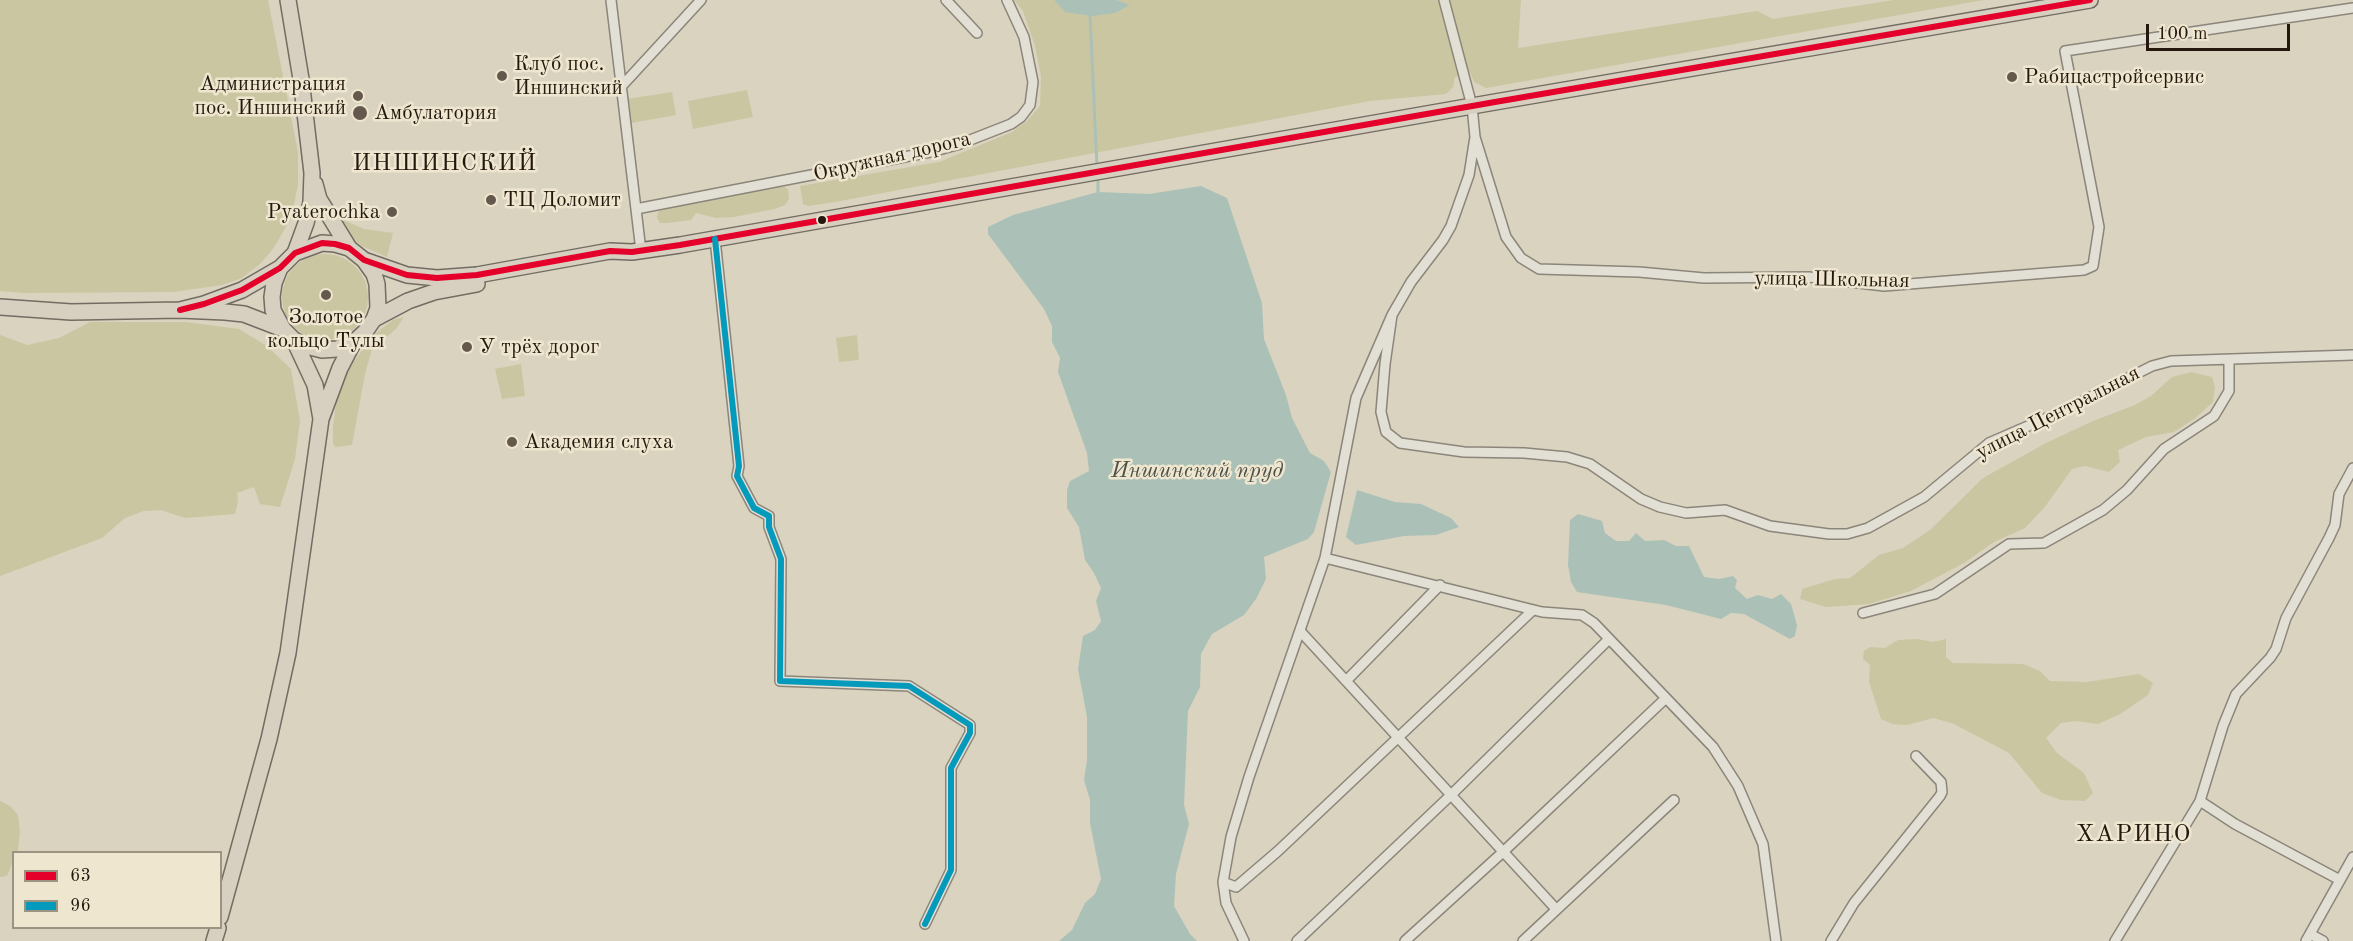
<!DOCTYPE html>
<html>
<head>
<meta charset="utf-8">
<style>
  body { margin:0 }
  #map { position:relative; width:2353px; height:941px; overflow:hidden; background:#dad3c0; font-family:"Old Standard TT",serif }
  canvas { display:block }
  .legend { position:absolute; left:12px; top:851px; width:210px; height:78px; box-sizing:border-box; background:#eee6cf; border:2px solid #9d9382; margin:0; padding:8px 10px; list-style:none; font-size:18px; color:#24170e }
  .legend li { display:flex; align-items:center; gap:12px; height:30px }
  .legend b { width:30px; border:2px solid #9d9382 }
  .scale { position:absolute; left:2146px; top:24px; width:144px; height:27px; box-sizing:border-box; border:3px solid #24170e; border-top:0; padding-left:8px; font-size:18px; line-height:21px; white-space:nowrap; color:#24170e; -webkit-text-stroke:4px #eee6cf; paint-order:stroke }
</style>
</head>
<body>
<div id="map">
<canvas width="2353" height="941"></canvas>
<ul class="legend">
<li><b style="height:8px;background:#e4002b"></b>63</li>
<li><b style="height:8px;background:#049abb"></b>96</li>
</ul>
<div class="scale">100 m</div>
</div>
<script>
const context = document.querySelector('canvas').getContext('2d');
context.lineJoin = 'round';
function paint(path, color) {
  context.fillStyle = color;
  context.fill(path, 'evenodd');
}
function poly(rows) {
  const path = new Path2D();
  for (const r of rows) {
    if (r.length === 3) {
      path.moveTo(r[0] + r[2], r[1]);
      path.arc(r[0], r[1], r[2], 0, 2 * Math.PI);
      continue;
    }
    path.moveTo(r[0], r[1]);
    for (let i = 2; i < r.length; i += 2) path.lineTo(r[i], r[i + 1]);
  }
  return path;
}
function strokePath(path, color, width, dash) {
  context.strokeStyle = color;
  context.lineWidth = width;
  context.lineCap = dash ? 'butt' : 'round';
  context.setLineDash(dash || []);
  context.stroke(path);
}
function drawText(font, color, halo, rows, align = 'center') {
  context.font = font + ' "Old Standard TT",serif';
  context.lineWidth = 5;
  context.setLineDash([]);
  context.textBaseline = 'middle';
  context.strokeStyle = halo;
  context.fillStyle = color;
  for (const [text, x, y, turn = 0] of rows) {
    context.save();
    context.translate(x, y);
    context.rotate((+turn || 0) * Math.PI / 180);
    context.textAlign = isNaN(turn) ? turn : align;
    if (halo) context.strokeText(text, 0, 0);
    context.fillText(text, 0, 0);
    context.restore();
  }
}
paint(poly([
  [0,0,268,0,298,152,298,185,291,218,273,249,260,264,242,278,222,285,173,292,25,293,0,291],
  [1014,0,1054,0,1066,12,1129,5,1116,0,1521,0,1518,48,1757,11,1773,19,1894,0,1984,0,1486,88,1474,82,1470,72,1455,77,1453,87,1446,94,1370,101,835,202,808,206,803,204,800,186,939,162,1012,132,1027,121,1040,106,1041,76,1035,46,1023,11],
  [747,90,753,117,693,129,688,101],
  [672,92,676,115,631,123,627,99],
  [780,185,788,189,789,199,785,205,775,209,734,217,716,218,696,213,691,220,667,223,660,223,657,218,658,212,663,209],
  [341,219,364,229,393,233,387,257,362,246,346,233],
  [325,297,43],
  [404,317,396,329,372,349,365,374,352,445,335,447,333,443,333,426,337,396,347,370,376,333,393,320],
  [90,322,186,322,239,329,267,346,291,369,300,421,295,459,280,507,260,504,254,487,237,493,238,502,235,514,185,518,161,510,144,511,125,518,102,538,0,576,0,335,27,345,59,338],
  [857,335,859,360,839,362,836,338],
  [521,364,525,396,502,399,495,369],
  [2191,372,2212,377,2215,387,2213,402,2194,419,2174,432,2146,437,2118,450,2120,462,2109,472,2085,466,2072,469,2044,508,2025,528,1994,542,1964,563,1911,591,1869,604,1826,607,1800,599,1802,589,1835,579,1850,578,1879,555,1903,548,1930,530,1983,478,2046,443,2093,421,2135,405,2151,396,2172,377],
  [1917,639,1933,642,1946,639,1946,657,1953,663,2023,664,2040,671,2050,681,2087,682,2139,674,2153,683,2148,695,2120,714,2098,724,2075,721,2061,723,2046,738,2057,753,2084,773,2093,793,2085,801,2061,800,2042,793,2009,753,1954,724,1934,718,1907,725,1892,724,1881,719,1869,682,1870,665,1863,659,1864,651,1870,647,1885,648,1898,640],
  [0,801,10,806,18,815,20,831,18,851,14,852,13,861,7,876,0,877]
]), '#cac6a1');
paint(poly([
  [1054,0,1116,0,1130,5,1115,13,1092,16,1065,12],
  [1201,186,1227,198,1262,303,1264,339,1286,395,1292,418,1310,453,1324,461,1331,472,1314,532,1308,539,1264,557,1266,579,1256,599,1244,615,1212,634,1201,654,1200,687,1188,711,1184,805,1189,824,1176,874,1174,906,1190,934,1197,941,1059,941,1072,930,1085,903,1095,894,1101,879,1090,823,1090,800,1084,780,1087,760,1087,717,1078,669,1083,636,1095,630,1101,621,1096,601,1101,588,1094,573,1085,560,1079,527,1067,508,1067,490,1070,481,1089,471,1087,453,1058,372,1060,358,1052,342,1052,326,1044,309,988,234,988,227,1013,215,1098,192,1149,194],
  [1357,490,1395,502,1421,504,1451,518,1459,527,1436,535,1404,536,1356,545,1346,537],
  [1578,514,1602,521,1605,533,1616,541,1629,541,1636,533,1645,541,1664,540,1676,546,1689,546,1704,577,1719,579,1733,576,1737,580,1735,588,1747,599,1758,595,1772,599,1781,594,1791,604,1797,625,1795,636,1790,639,1744,614,1731,613,1721,619,1666,605,1577,592,1571,582,1568,565,1570,520]
]), '#abc1b8');
strokePath(poly([
  [1090,15,1097,167],
  [1098,176,1098,192]
]), '#abc1b8', 3);
const minor = poly([
  [611,0,641,251],
  [946,0,977,33],
  [620,88,701,0],
  [1475,137,1506,237,1521,258,1539,269,1639,272,1704,278,1809,277,1884,286,2084,270,2093,266,2099,227,2065,51,2353,8],
  [636,209,935,151,960,144,1011,124,1021,117,1030,105,1033,82,1024,37,1007,0],
  [715,239,739,466,737,476,754,508,769,516,769,527,781,559,780,681,909,686,970,725,970,733,951,768,951,870,925,924],
  [1392,315,1385,364,1381,412,1386,432,1400,443,1464,452,1524,453,1567,457,1590,464,1641,499,1660,507,1686,513,1725,510,1770,526,1829,534,1847,534,1868,528,1924,497,1989,443,2065,410,2152,366,2171,361,2353,355],
  [1325,558,1542,612,1582,615,1594,623,1713,747,1738,786,1763,844,1776,941],
  [1863,613,1935,594,2009,544,2044,543,2103,510,2127,490,2164,449,2214,416,2229,391,2229,360],
  [1301,632,1556,909],
  [1346,681,1440,585],
  [2200,801,2235,824,2340,880],
  [1223,882,1236,887,1278,851,1533,610],
  [2310,934,2323,941],
  [1244,941,1226,903,1223,882,1231,837,1249,777,1325,558,1356,398,1392,315,1411,282,1443,240,1451,226,1469,175,1475,137,1472,106,1444,0],
  [1297,941,1451,795,1608,640],
  [1405,941,1503,852,1666,698],
  [1523,941,1674,800],
  [1831,941,1854,903,1940,796,1942,792,1941,782,1916,756],
  [2115,941,2200,801,2223,726,2236,694,2270,658,2276,649,2286,618,2329,538,2335,525,2339,494,2353,468],
  [2306,941,2353,857]
]);
const primary = poly([
  [288,0,301,79,312,173,311,202,306,223,295,253],
  [315,184,319,199,349,248],
  [294,340,315,385,321,419],
  [220,917,269,739,288,653,321,419,340,368,353,343],
  [214,941,218,928]
]);
const trunk = poly([
  [280,268,274,283,272,297,273,310,283,329,294,340,306,346,322,350,337,349,353,343,365,332,374,319,378,308,377,284,374,274,364,260],
  [0,307,71,312,180,310,225,312,244,314,283,329],
  [180,310,204,304,242,290,280,268,295,253,322,243,335,244,349,248,364,260,407,275,437,278,477,275,610,251,632,252,680,245,1495,102,2090,0],
  [374,319,408,301,434,292,477,284]
]);
strokePath(minor, '#8b857a', 12);
strokePath(primary, '#726c62', 18);
strokePath(trunk, '#726c62', 18);
strokePath(minor, '#e2dfd5', 9);
strokePath(primary, '#d7d0c0', 15);
strokePath(trunk, '#d7d0c0', 15);
strokePath(poly([
  [180,310,204,304,242,290,280,268,295,253,322,243,335,244,349,248,364,260,407,275,437,278,477,275,610,251,632,252,680,245,1495,102,2090,0]
]), '#e4002b', 6);
strokePath(poly([
  [715,239,739,466,737,476,754,508,769,516,769,527,781,559,780,681,909,686,970,725,970,733,951,768,951,870,925,924]
]), '#049abb', 6);
for (const [x, y, r, color] of [
  [502,76,6,"#64594c"],
  [2012,77,6,"#64594c"],
  [358,96,6,"#64594c"],
  [360,113,8,"#64594c"],
  [491,200,6,"#64594c"],
  [392,212,6,"#64594c"],
  [822,220,5,"#24170e"],
  [326,295,6,"#64594c"],
  [467,347,6,"#64594c"],
  [512,442,6,"#64594c"]
]) {
  const dot = new Path2D();
  dot.arc(x, y, r, 0, 2 * Math.PI);
  context.fillStyle = color;
  context.fill(dot);
  strokePath(dot, '#eee6cf', 2);
}
drawText('21px', '#24170e', '#eee6cf', [
  ["Клуб пос.",514,64],
  ["Иншинский",514,88],
  ["Рабицастройсервис",2024,77],
  ["Администрация",346,84,"right"],
  ["пос. Иншинский",346,108,"right"],
  ["Амбулатория",374,113],
  ["ТЦ Доломит",503,200],
  ["Pyaterochka",380,212,"right"],
  ["Золотое",326,317,"center"],
  ["кольцо Тулы",326,341,"center"],
  ["У трёх дорог",479,347],
  ["Академия слуха",524,442]
], 'left');
drawText('21px', '#24170e', '#eee6cf', [
  ["Окружная дорога",892,157,-13],
  ["улица Школьная",1832,280,1],
  ["улица Центральная",2058,413,-27]
]);
drawText('italic 22px', '#4c5048', '#eee6cf', [
  ["Иншинский пруд",1197,471]
]);
context.letterSpacing = '1.5px';
drawText('24px', '#24170e', '#eee6cf', [
  ["ИНШИНСКИЙ",445,164],
  ["ХАРИНО",2134,835]
]);
context.letterSpacing = '0px';
</script>
</body>
</html>
